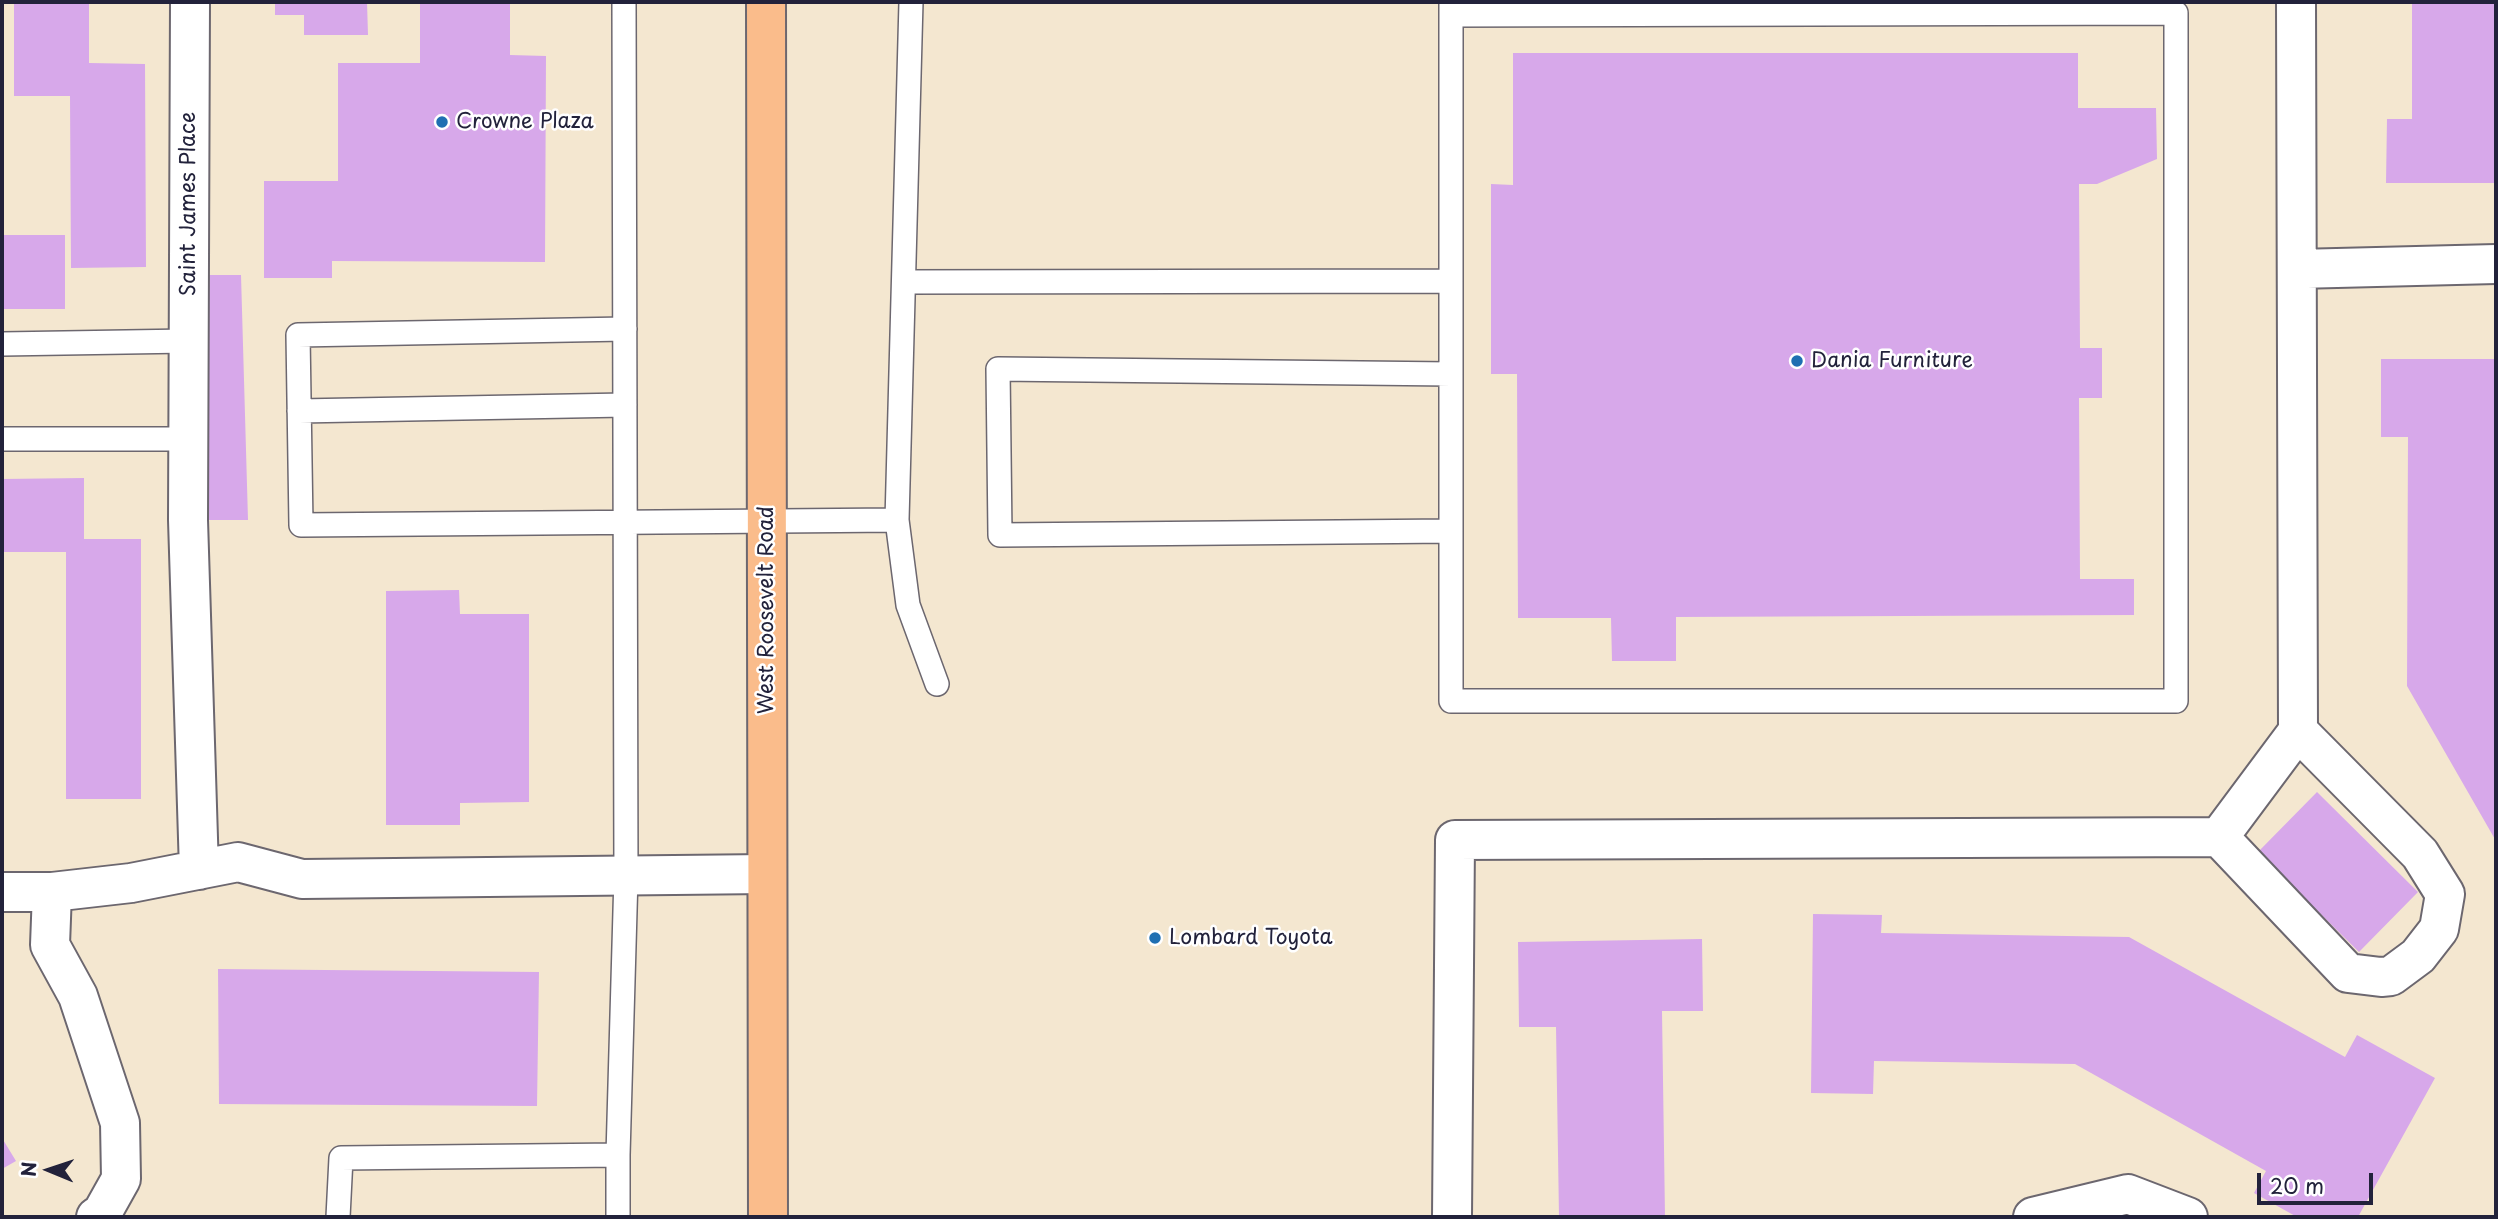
<!DOCTYPE html>
<html>
<head>
<meta charset="utf-8">
<style>
  body { margin:0 }
  #map { position:relative; width:2498px; height:1219px; overflow:hidden; background:#f4e7d0; font-family:"Playpen Sans",sans-serif }
  canvas { display:block }
  .frame { position:absolute; inset:0; border:4px solid #22223b; pointer-events:none }
  .north { position:absolute; left:14px; top:1135px; width:70px; height:70px; -webkit-text-stroke:5px #fff; paint-order:stroke; rotate:272deg; font-size:19px; font-weight:700; line-height:28px; text-align:center; color:#22223b }
  .north::after { content:''; display:block; margin:auto; width:24px; height:32px; background:#22223b; clip-path:polygon(50% 0,100% 100%,50% 72%,0 100%) }
  .scale { position:absolute; left:2257px; top:1173px; width:116px; height:32px; box-sizing:border-box; border:4px solid #22223b; border-top:0; padding-left:9px; font-size:21px; line-height:24px; white-space:nowrap; color:#22223b; -webkit-text-stroke:5px #fff; paint-order:stroke }
</style>
</head>
<body>
<div id="map">
<canvas width="2498" height="1219"></canvas>
<div class="frame"></div>
<div class="north">N</div>
<div class="scale">20 m</div>
</div>
<script>
const context = document.querySelector('canvas').getContext('2d');
context.lineJoin = 'round';
function paint(path, color) {
  context.fillStyle = color;
  context.fill(path, 'evenodd');
}
function poly(rows) {
  const path = new Path2D();
  for (const r of rows) {
    path.moveTo(r[0], r[1]);
    for (let i = 2; i < r.length; i += 2) path.lineTo(r[i], r[i + 1]);
  }
  return path;
}
function strokePath(path, color, width, dash) {
  context.strokeStyle = color;
  context.lineWidth = width;
  context.lineCap = dash ? 'butt' : 'round';
  context.setLineDash(dash || []);
  context.stroke(path);
}
function drawText(font, color, halo, rows, align = 'center') {
  context.font = font + ' "Playpen Sans",sans-serif';
  context.lineWidth = 5;
  context.setLineDash([]);
  context.textBaseline = 'middle';
  context.strokeStyle = halo;
  context.fillStyle = color;
  for (const [text, x, y, turn = 0] of rows) {
    context.save();
    context.translate(x, y);
    context.rotate((+turn || 0) * Math.PI / 180);
    context.textAlign = isNaN(turn) ? turn : align;
    if (halo) context.strokeText(text, 0, 0);
    context.fillText(text, 0, 0);
    context.restore();
  }
}
paint(poly([
  [14,2,89,2,89,63,145,64,146,267,71,268,70,96,14,96],
  [275,2,367,2,368,35,304,35,304,15,275,15],
  [420,2,510,2,510,55,546,56,545,262,332,261,332,278,264,278,264,181,338,181,338,63,420,63],
  [2412,2,2496,2,2496,183,2386,183,2387,119,2412,119],
  [1513,53,2078,53,2078,108,2156,108,2157,159,2097,184,2079,184,2080,348,2102,348,2102,398,2079,398,2080,579,2134,579,2134,615,1676,617,1676,661,1612,661,1611,618,1518,618,1517,374,1491,374,1491,184,1513,185],
  [2,235,65,235,65,309,2,309],
  [192,275,241,275,248,520,194,520],
  [2381,359,2496,359,2496,841,2407,686,2408,437,2381,437],
  [84,478,84,539,141,539,141,799,66,799,66,552,2,552,2,479],
  [459,590,460,614,529,614,529,802,460,803,460,825,386,825,386,591],
  [2317,792,2418,892,2359,952,2258,852],
  [1813,914,1882,915,1881,933,2129,937,2345,1057,2357,1035,2435,1078,2358,1217,2297,1217,2254,1193,2266,1171,2075,1064,1874,1061,1873,1094,1811,1093],
  [1702,939,1703,1011,1662,1011,1665,1217,1559,1217,1556,1027,1519,1027,1518,942],
  [218,969,539,972,537,1106,219,1104],
  [2,1138,16,1161,2,1169]
]), '#d7a8ea');
const lane = poly([
  [1451,2,1451,701,2176,701,2176,13,1451,15],
  [904,282,1451,281],
  [625,329,298,335,301,525,897,520,911,2],
  [2,344,188,341],
  [1451,374,998,369,1000,535,1451,531],
  [299,411,625,405],
  [2,439,189,439],
  [897,520,908,605,937,684],
  [338,1217,341,1158,618,1155],
  [618,1217,618,1155,626,876,624,2]
]);
const street = poly([
  [190,2,188,520,199,870],
  [2297,269,2496,264],
  [2219,837,2298,731,2296,2],
  [2,892,52,892,131,883,238,862,302,879,767,874],
  [52,892,50,945,78,996,120,1123,121,1179,102,1213,96,1217],
  [1452,1217,1455,840,2219,837,2348,973,2381,977,2391,976,2418,956,2439,929,2445,894,2420,854,2298,731],
  [2033,1217,2128,1194,2188,1217]
]);
const primary = poly([
  [766,2,768,1217]
]);
strokePath(lane, '#6c676f', 26);
strokePath(street, '#6c676f', 42);
strokePath(primary, '#6c676f', 42);
strokePath(lane, '#fff', 23);
strokePath(street, '#fff', 38);
strokePath(primary, '#fabc8b', 38);
for (const [x, y, r, color] of [
  [442,122,7,"#1f6fb2"],
  [1797,361,7,"#1f6fb2"],
  [1155,938,7,"#1f6fb2"]
]) {
  const dot = new Path2D();
  dot.arc(x, y, r, 0, 2 * Math.PI);
  context.fillStyle = color;
  context.fill(dot);
  strokePath(dot, '#fff', 2.5);
}
drawText('21px', '#22223b', '#fff', [
  ["Crowne Plaza",456,122],
  ["Dania Furniture",1811,361],
  ["Lombard Toyota",1169,938]
], 'left');
drawText('21px', '#22223b', '#fff', [
  ["Saint James Place",189,204,-90],
  ["West Roosevelt Road",767,610,-90]
]);
</script>
</body>
</html>
